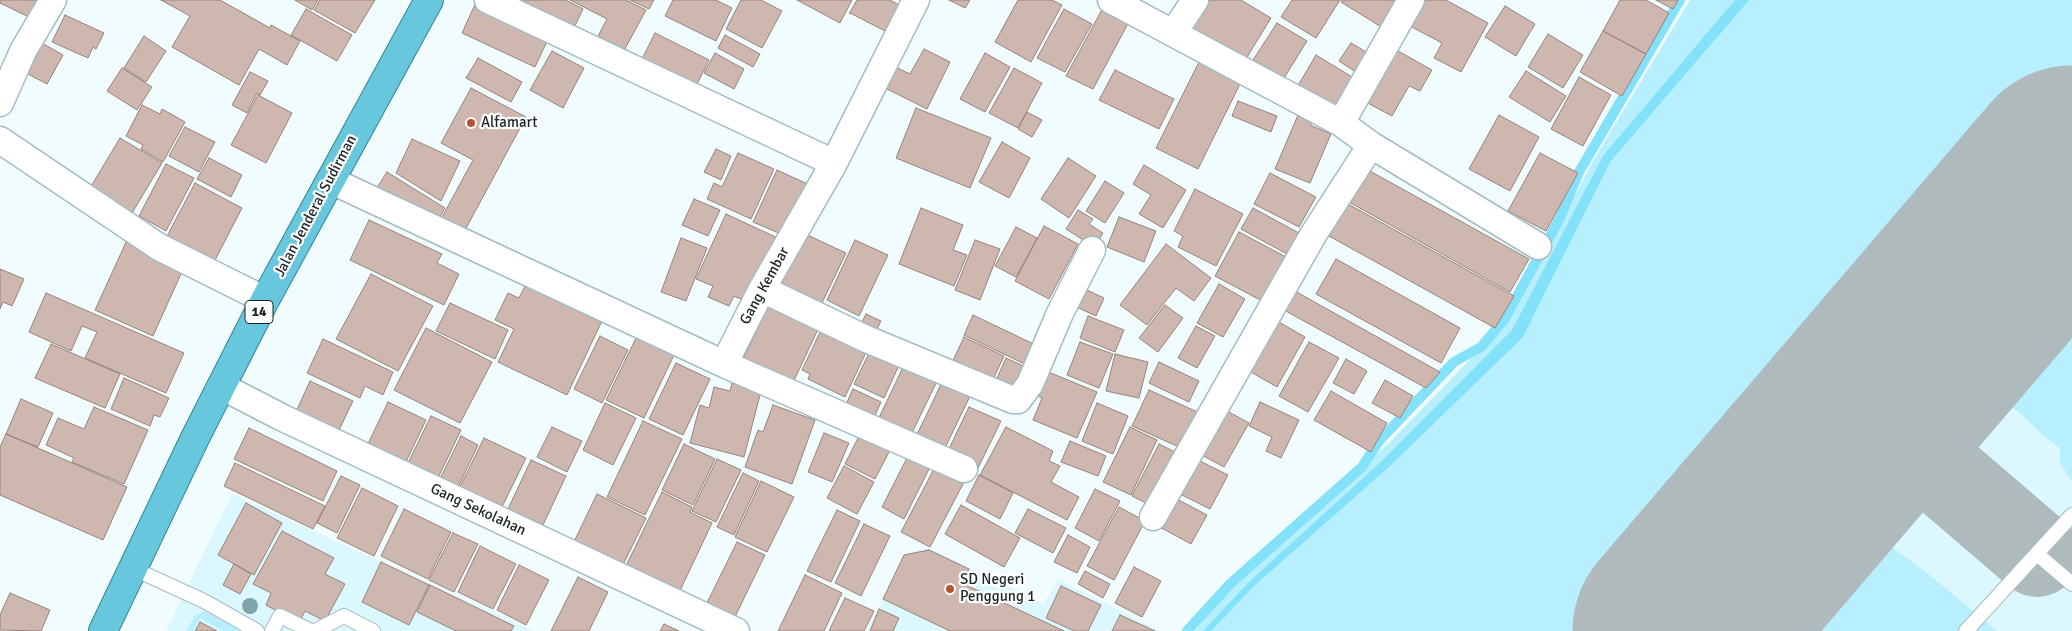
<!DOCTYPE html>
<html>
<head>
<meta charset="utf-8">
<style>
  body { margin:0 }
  canvas { display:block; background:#f1fcfe }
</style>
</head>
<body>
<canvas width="2072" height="631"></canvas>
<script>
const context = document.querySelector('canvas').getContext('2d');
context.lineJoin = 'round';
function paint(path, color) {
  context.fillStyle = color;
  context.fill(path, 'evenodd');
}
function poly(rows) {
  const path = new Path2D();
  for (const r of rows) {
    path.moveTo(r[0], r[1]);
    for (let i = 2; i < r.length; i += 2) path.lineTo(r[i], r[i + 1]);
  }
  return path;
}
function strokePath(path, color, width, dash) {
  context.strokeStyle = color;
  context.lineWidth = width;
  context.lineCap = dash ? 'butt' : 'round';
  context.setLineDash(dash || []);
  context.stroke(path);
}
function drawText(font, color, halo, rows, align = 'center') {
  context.font = font + ' Signika,sans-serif';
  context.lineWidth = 4.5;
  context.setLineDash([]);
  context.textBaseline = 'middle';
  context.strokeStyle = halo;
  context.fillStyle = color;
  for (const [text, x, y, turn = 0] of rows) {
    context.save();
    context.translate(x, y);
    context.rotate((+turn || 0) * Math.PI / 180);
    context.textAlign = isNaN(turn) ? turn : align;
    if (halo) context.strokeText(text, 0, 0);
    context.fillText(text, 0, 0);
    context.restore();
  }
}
paint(poly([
  [1690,0,2072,0,2072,631,1195,631,1231,584,1390,442,1512,316,1593,161],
  [232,494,533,631,166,631],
  [929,548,1044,604,1058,579,1159,631,868,631,904,554]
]), '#dbf7ff');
paint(poly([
  [1690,0,2072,0,2072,66,1587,631,1195,631,1231,584,1390,442,1512,316,1593,161],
  [2072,287,2072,481,2060,463,2060,448,2044,436,2008,402,1999,379,1999,372],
  [1870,534,1878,537,1927,573,1997,631,1778,631,1852,544,1862,536],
  [204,611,230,625,241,631,223,631,200,618,193,631,186,631,195,616]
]), '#b7efff');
paint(poly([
  [1735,0,1749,0,1610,162,1523,337,1390,466,1254,586,1211,631,1203,631,1250,581,1383,460,1512,330,1603,156]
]), '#83e1f9');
strokePath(poly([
  [1187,631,1231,583,1362,467,1379,441,1454,362,1481,347,1504,320,1560,218,1579,172,1680,0]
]), '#83e1f9', 10);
strokePath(poly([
  [1938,469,2037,554],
  [1772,524,1825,468,1846,452,1875,448,1900,449,1920,456,1938,469,1913,431,1908,397,1909,382,1914,363,1965,298]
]), '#afbabc', 86);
strokePath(poly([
  [1680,631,2072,173]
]), '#afbabc', 215);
const building = poly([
  [0,0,42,0,33,19,0,3,0,0],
  [161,0,220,0,270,28,271,25,300,41,287,65,259,49,239,85,172,47,190,16,161,0],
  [295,0,318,0,312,10,295,0],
  [320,0,375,0,355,33,314,10,320,0],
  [477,0,550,35,535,67,462,33,477,0],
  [515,0,566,0,583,9,571,34,515,0],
  [570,0,626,0,646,10,620,58,594,44,607,19,570,0],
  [630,0,654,0,649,9,630,0],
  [673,0,716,0,732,8,716,41,665,16,673,0],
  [741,0,761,0,782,11,762,48,726,29,741,0],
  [797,0,852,0,840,23,797,0],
  [857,0,890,0,901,6,887,32,850,13,849,14,857,0],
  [949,0,970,0,965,8,949,0],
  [1018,0,1052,0,1062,5,1031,62,995,42,1018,0],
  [1202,0,1241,0,1271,18,1244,62,1186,27,1202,0],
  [1292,0,1340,0,1316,38,1281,17,1292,0],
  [1342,0,1401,0,1383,28,1341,2,1342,0],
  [1424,0,1446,0,1488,23,1461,72,1434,58,1442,43,1410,26,1424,0],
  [1620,0,1646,0,1669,13,1646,54,1603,31,1620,0],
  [1656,0,1678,0,1673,9,1656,0],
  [1105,4,1131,18,1093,89,1066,76,1105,4],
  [1505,6,1535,24,1516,56,1485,37,1505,6],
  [306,9,352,35,337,61,291,35,306,9],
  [1064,9,1092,24,1065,72,1037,58,1064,9],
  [65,15,104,33,96,49,93,47,88,58,52,42,65,15],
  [1277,23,1307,41,1284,78,1253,60,1277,23],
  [1603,31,1646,54,1622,96,1580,72,1603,31],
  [655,33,709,60,693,92,638,67,655,33],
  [1548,34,1583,55,1563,88,1528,67,1548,34],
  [725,35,760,54,753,67,718,48,725,35],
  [144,36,166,51,146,82,124,68,144,36],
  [42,43,63,55,47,84,26,73,42,43],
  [1351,43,1373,56,1362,76,1339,61,1351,43],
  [1391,47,1432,70,1420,91,1409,86,1392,116,1362,100,1391,47],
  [924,49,950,62,927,109,883,87,893,66,910,74,924,49],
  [552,51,584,68,563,108,530,90,552,51],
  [715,53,744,69,734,89,704,73,715,53],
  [985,53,1010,67,985,112,960,99,985,53],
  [1316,55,1357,80,1336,114,1296,89,1316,55],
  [478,58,522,82,511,102,466,78,478,58],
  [1199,62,1241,82,1198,169,1156,148,1199,62],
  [122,68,152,87,137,110,107,91,122,68],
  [1014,68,1042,83,1018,128,989,113,1014,68],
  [1115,70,1174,99,1159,129,1099,100,1115,70],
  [1526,71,1566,96,1550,122,1509,97,1526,71],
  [250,72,268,81,260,95,257,93,247,113,232,105,250,72],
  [1579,77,1611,95,1583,146,1551,129,1579,77],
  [471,88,526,117,464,232,441,219,473,160,441,143,471,88],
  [258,95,292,113,266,163,231,145,258,95],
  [1238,101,1277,116,1271,132,1232,116,1238,101],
  [142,105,160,114,162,109,185,122,163,162,141,149,143,145,126,136,142,105],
  [916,108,991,138,970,188,896,158,916,108],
  [1027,112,1042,120,1032,137,1018,129,1027,112],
  [1298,115,1313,121,1310,125,1331,134,1310,183,1275,169,1298,115],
  [1499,115,1539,137,1510,191,1469,169,1499,115],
  [185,127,215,142,199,172,169,156,185,127],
  [120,138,162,163,132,213,90,188,120,138],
  [412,139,460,161,441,201,396,173,412,139],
  [1002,142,1030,158,1009,198,979,182,1002,142],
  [716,149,731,156,721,180,704,172,716,149],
  [738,153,774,169,751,219,707,199,714,183,722,187,738,153],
  [1540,153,1578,173,1546,231,1508,211,1540,153],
  [209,158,242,175,231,197,197,179,209,158],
  [1068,158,1096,176,1069,218,1041,199,1068,158],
  [166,164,194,178,166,231,139,216,166,164],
  [1144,165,1186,190,1163,228,1139,214,1151,195,1133,184,1144,165],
  [777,170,812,186,788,237,753,222,777,170],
  [1368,170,1529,259,1510,292,1349,202,1368,170],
  [387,172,445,208,434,227,371,197,387,172],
  [1270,173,1316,197,1299,227,1254,204,1270,173],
  [1105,181,1124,193,1105,223,1086,211,1105,181],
  [195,183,242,208,213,264,165,240,195,183],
  [1195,189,1243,214,1216,266,1178,247,1183,236,1174,231,1195,189],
  [694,199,720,210,708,236,682,225,694,199],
  [1348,204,1514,296,1495,328,1329,236,1348,204],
  [921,208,963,225,953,250,967,255,954,286,899,264,921,208],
  [1253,208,1299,233,1287,254,1241,229,1253,208],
  [1078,210,1093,219,1089,224,1103,233,1094,247,1066,229,1078,210],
  [726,214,782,240,752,304,734,296,729,306,708,297,713,286,696,279,726,214],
  [1119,217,1156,231,1144,262,1107,247,1119,217],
  [369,220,442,254,437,263,459,274,444,305,350,260,369,220],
  [1044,226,1078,244,1049,299,1015,281,1044,226],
  [1016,227,1037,238,1016,277,995,266,1016,227],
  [1239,232,1286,257,1262,301,1215,276,1239,232],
  [803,233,846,253,819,309,776,289,803,233],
  [681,238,707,248,686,301,661,292,681,238],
  [127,240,185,265,153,336,95,310,127,240],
  [855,240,888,255,859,316,827,300,855,240],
  [975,240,1000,249,980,300,955,290,975,240],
  [1166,244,1211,278,1194,301,1176,288,1147,325,1120,305,1166,244],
  [1336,259,1460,328,1441,363,1316,294,1336,259],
  [0,269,24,279,12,306,3,302,0,309,0,269],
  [371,274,433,306,398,371,336,339,371,274],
  [526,284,602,321,567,395,498,362,514,329,495,320,508,293,519,298,526,284],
  [1219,284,1245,299,1223,337,1197,323,1219,284],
  [1078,286,1104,298,1096,316,1070,304,1078,286],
  [1293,290,1440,372,1426,388,1282,309,1293,290],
  [46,293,184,353,166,393,85,358,97,332,82,326,71,351,29,332,46,293],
  [771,301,820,325,791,387,741,363,771,301],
  [450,303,508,330,495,359,436,331,450,303],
  [1165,305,1183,318,1158,352,1139,338,1165,305],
  [866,314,881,321,874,335,859,328,866,314],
  [973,315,1042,348,1033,368,964,335,973,315],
  [1088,316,1124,330,1115,352,1080,338,1088,316],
  [1277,321,1305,337,1277,387,1249,371,1277,321],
  [824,324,869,346,845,397,808,379,810,374,802,370,824,324],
  [1196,326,1215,336,1197,368,1178,358,1196,326],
  [426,328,492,362,460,423,394,390,426,328],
  [600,336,628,350,602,403,574,389,600,336],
  [964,337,1004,356,990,386,950,367,964,337],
  [636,338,674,355,644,418,606,400,636,338],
  [323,339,393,372,383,395,365,386,360,398,307,373,323,339],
  [1080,342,1113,354,1099,388,1067,375,1080,342],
  [1309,342,1339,358,1308,412,1279,396,1309,342],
  [51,344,120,374,105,408,35,378,51,344],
  [872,347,901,361,884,398,854,384,872,347],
  [1115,354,1148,362,1139,398,1106,391,1115,354],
  [1006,358,1030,369,1016,398,993,387,1006,358],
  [1346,359,1367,371,1354,394,1333,383,1346,359],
  [906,361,939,377,909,439,876,424,906,361],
  [1159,362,1199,381,1189,402,1149,383,1159,362],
  [676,363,710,379,683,435,649,419,676,363],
  [1046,371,1097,392,1077,438,1033,420,1042,398,1036,395,1046,371],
  [124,378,169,398,160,417,154,415,150,426,111,409,124,378],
  [944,378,972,392,943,452,915,439,944,378],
  [1385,380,1413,396,1400,418,1372,403,1385,380],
  [310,381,353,401,337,434,295,414,310,381],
  [732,383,761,391,744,457,690,443,700,405,709,408,714,387,730,391,732,383],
  [853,389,881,402,872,422,844,409,853,389],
  [1149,390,1204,415,1188,451,1132,426,1149,390],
  [1331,391,1387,423,1371,452,1314,420,1331,391],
  [21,399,53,413,38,447,6,434,21,399],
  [388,402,426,420,404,466,366,448,388,402],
  [1260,402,1299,420,1281,458,1266,451,1272,437,1249,426,1260,402],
  [605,403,636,418,613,465,583,450,605,403],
  [1097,403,1128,416,1113,454,1082,441,1097,403],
  [773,405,815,420,792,484,745,467,758,430,763,432,773,405],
  [1218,406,1249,423,1224,467,1194,451,1218,406],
  [94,407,148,430,124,484,72,462,74,458,46,445,58,418,84,429,94,407],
  [969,407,1001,421,977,470,946,455,969,407],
  [431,416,461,430,437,480,407,465,431,416],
  [643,421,682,439,645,515,607,497,643,421],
  [552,427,582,441,567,472,537,457,552,427],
  [1006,427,1053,451,1049,461,1060,466,1051,482,1079,497,1067,520,980,475,1006,427],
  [1130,427,1157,440,1131,495,1103,482,1130,427],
  [249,428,337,471,323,501,234,459,249,428],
  [824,433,849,443,832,482,808,472,824,433],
  [6,434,127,487,103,540,0,495,0,447,6,434],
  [860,434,890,450,875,479,845,464,860,434],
  [461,436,478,445,454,496,436,487,461,436],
  [484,438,526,458,500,511,458,491,484,438],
  [1070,441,1106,456,1098,476,1061,462,1070,441],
  [684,444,715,459,693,505,662,490,684,444],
  [1159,444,1181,455,1154,507,1132,496,1159,444],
  [910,452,932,463,904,519,882,507,910,452],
  [1190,456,1228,475,1210,509,1172,490,1190,456],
  [717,459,741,470,716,522,692,511,717,459],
  [531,460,566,476,543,525,508,509,531,460],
  [235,463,325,506,313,529,224,486,235,463],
  [844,466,874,482,857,514,827,498,844,466],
  [935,467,964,482,930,547,901,532,935,467],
  [743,473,759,481,734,535,717,527,743,473],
  [979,475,1013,493,1000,519,966,501,979,475],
  [341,476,360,485,337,533,317,523,341,476],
  [761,481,794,497,767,552,735,537,761,481],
  [362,488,398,506,374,556,337,538,362,488],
  [1095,489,1120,501,1099,541,1075,528,1095,489],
  [662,492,692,507,690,512,712,523,676,599,622,574,662,492],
  [597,494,646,518,619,573,570,550,597,494],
  [1171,496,1207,515,1191,544,1156,525,1171,496],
  [246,503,282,523,254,575,218,555,246,503],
  [961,505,1020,538,1004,567,945,534,961,505],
  [1119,507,1145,521,1114,580,1087,566,1119,507],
  [404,509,451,532,428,579,381,556,404,509],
  [1028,509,1066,528,1053,553,1015,533,1028,509],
  [837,510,860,521,831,582,807,571,837,510],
  [864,524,890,536,861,596,835,583,864,524],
  [282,531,334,558,325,574,345,584,325,621,305,611,299,623,266,605,271,593,253,584,282,531],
  [453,533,478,544,454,592,429,580,453,533],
  [1068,535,1090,547,1077,573,1054,562,1068,535],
  [737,542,765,555,732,623,704,609,737,542],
  [480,546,516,564,493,609,458,592,480,546],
  [929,550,969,569,962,583,1064,631,950,631,883,599,904,555,929,550],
  [381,562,429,585,409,625,362,602,381,562],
  [234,564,251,574,240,594,223,585,234,564],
  [519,565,549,580,526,625,497,610,519,565],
  [1134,567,1161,581,1142,617,1115,603,1134,567],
  [1085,571,1110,584,1103,598,1078,584,1085,571],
  [805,575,842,593,824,631,778,631,805,575],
  [578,577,608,592,589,631,551,631,578,577],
  [430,585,514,626,511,631,456,631,417,612,430,585],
  [1061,586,1101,605,1088,631,1074,631,1046,618,1061,586],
  [10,593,50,610,41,631,0,630,0,615,10,593],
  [845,598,874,611,864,631,829,631,845,598],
  [879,609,899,618,893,631,870,631,879,609],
  [1120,615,1155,631,1112,631,1120,615],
  [200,622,217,631,195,631,200,622],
  [664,624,679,631,660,631,664,624]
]);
paint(building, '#ceb7ae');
strokePath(building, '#98827a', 1);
const service = poly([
  [2037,554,2072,584],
  [132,568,204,601,257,631],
  [272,631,280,616,311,631],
  [315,631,344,616,373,631],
  [1966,631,2072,515]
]);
const minor = poly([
  [1111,0,1341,123,1371,145,1538,246],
  [1174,32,1195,0],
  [0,103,23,51,53,0],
  [1341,123,1411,0],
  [0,140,159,247,265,300],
  [834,163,916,0],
  [330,180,724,364,762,289,834,163,488,0],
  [762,289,864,338,1013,400,1018,400,1030,384,1060,313,1092,250],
  [724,364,964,469],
  [221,386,283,418,736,631],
  [1153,517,1313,235,1371,145]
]);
const trunk = poly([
  [103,631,195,438,265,300,429,0]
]);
strokePath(service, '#a3bcc3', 16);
strokePath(minor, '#a3bcc3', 29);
strokePath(trunk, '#348598', 30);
strokePath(service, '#fff', 14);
strokePath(minor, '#fff', 26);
strokePath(trunk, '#67c7dc', 28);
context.fillStyle = '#82a4ac';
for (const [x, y] of [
  [250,606]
]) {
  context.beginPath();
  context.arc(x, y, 8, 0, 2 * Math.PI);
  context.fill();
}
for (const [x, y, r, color] of [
  [471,123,5,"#ba532b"],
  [950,589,5,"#ba532b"]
]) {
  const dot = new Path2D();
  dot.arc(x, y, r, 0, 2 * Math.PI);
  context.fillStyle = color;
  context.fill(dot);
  strokePath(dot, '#fff', 2);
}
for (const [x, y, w] of [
  [259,312,28]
]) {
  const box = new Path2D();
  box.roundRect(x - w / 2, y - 11.5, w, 23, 4);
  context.fillStyle = '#fff';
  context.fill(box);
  strokePath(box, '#1b2528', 1);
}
drawText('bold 14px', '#1b2528', null, [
  ["14",259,312]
]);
drawText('15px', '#1b2528', '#fff', [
  ["Alfamart",481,123],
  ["SD Negeri",960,580],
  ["Penggung 1",960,597]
], 'left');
drawText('15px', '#1b2528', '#fff', [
  ["Jalan Jenderal Sudirman",316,206,-62],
  ["Gang Kembar",765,286,-61],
  ["Gang Sekolahan",478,510,25]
]);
</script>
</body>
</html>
